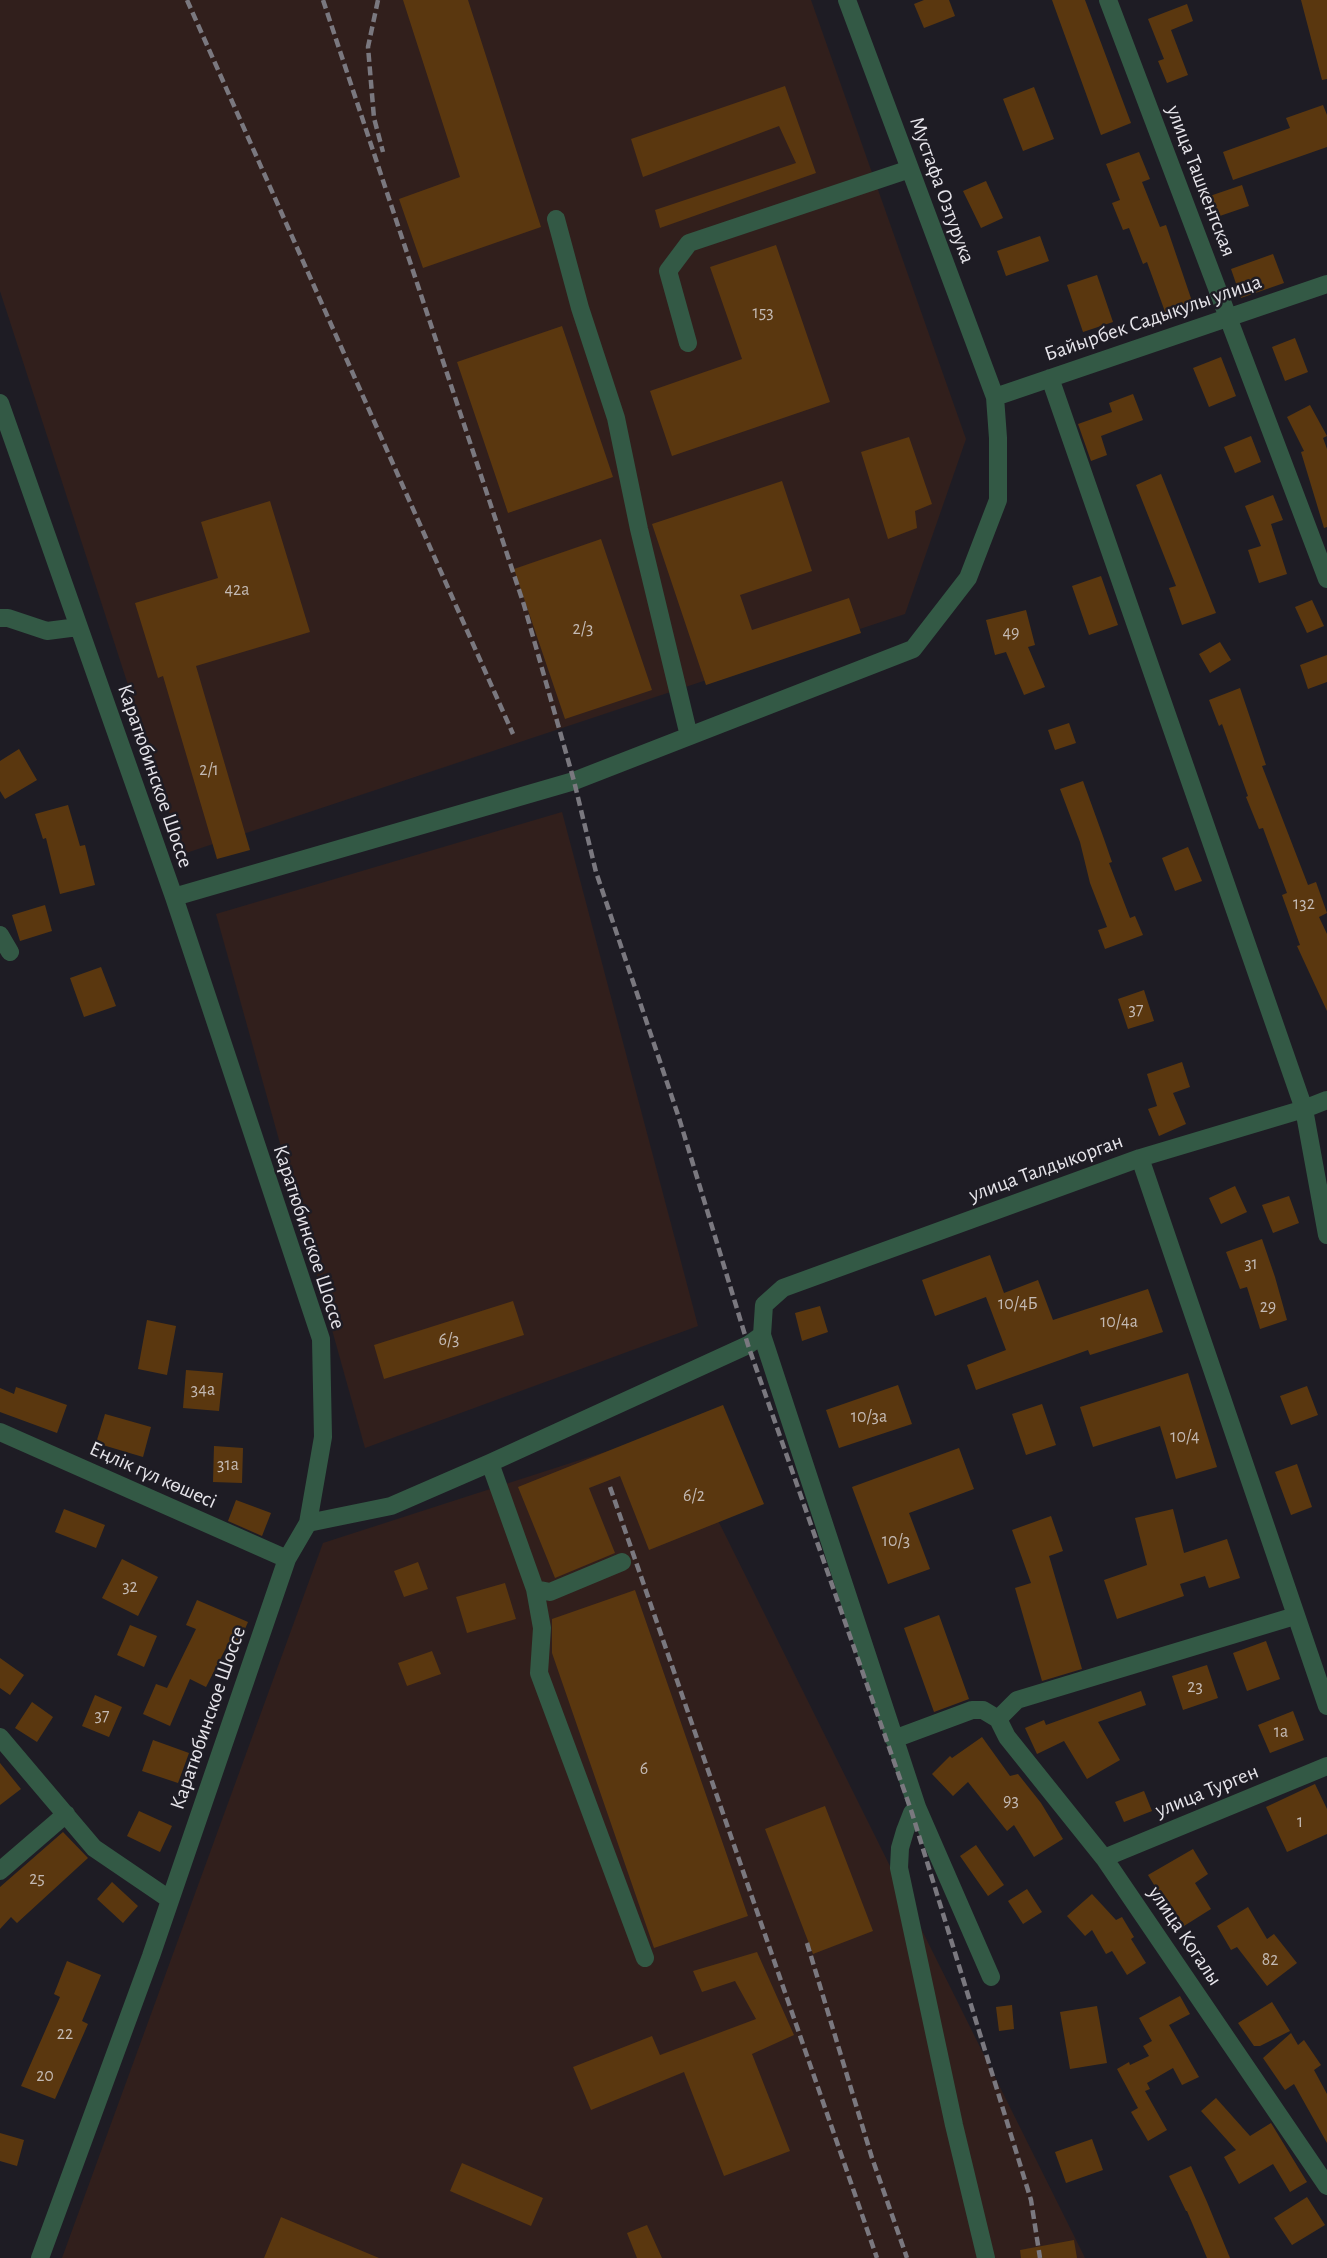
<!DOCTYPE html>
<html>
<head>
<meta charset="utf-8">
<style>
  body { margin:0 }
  canvas { display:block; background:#1e1c24 }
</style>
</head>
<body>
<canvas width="1327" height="2258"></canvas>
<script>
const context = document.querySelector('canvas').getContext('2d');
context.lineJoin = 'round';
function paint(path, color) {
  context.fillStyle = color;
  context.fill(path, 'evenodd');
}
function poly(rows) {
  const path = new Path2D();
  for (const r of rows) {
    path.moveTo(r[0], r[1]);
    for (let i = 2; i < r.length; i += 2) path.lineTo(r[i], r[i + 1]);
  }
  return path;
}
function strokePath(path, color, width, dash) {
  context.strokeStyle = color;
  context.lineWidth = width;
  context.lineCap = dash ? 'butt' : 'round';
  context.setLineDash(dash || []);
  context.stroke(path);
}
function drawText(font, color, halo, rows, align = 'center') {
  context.font = font + ' "Alegreya Sans",sans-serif';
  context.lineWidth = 5;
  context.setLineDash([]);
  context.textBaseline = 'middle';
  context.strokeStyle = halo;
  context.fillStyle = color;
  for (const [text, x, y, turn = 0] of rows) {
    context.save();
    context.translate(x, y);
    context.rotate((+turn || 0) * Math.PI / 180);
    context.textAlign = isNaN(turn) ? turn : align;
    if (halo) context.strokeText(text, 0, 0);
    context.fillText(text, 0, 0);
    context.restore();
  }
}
paint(poly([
  [0,0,811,0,966,439,905,614,183,854,0,291],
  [562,812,698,1326,365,1448,216,914],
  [673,1430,1085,2258,62,2258,323,1543]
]), '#311f1c');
paint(poly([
  [403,0,468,0,541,227,423,268,399,199,460,177],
  [924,0,949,0,955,16,924,28,914,4],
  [1052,0,1085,0,1131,123,1101,135],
  [1301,0,1327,0,1327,79,1322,80],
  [1187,4,1193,21,1171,30,1188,75,1167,83,1158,61,1164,59,1148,19],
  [785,86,816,173,660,228,655,210,796,163,779,126,643,177,631,139],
  [1034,87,1054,139,1023,151,1003,99],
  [1323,105,1327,115,1327,147,1233,180,1223,152,1290,128,1286,118],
  [1139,152,1150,179,1142,182,1160,227,1166,225,1195,310,1168,320,1147,262,1143,264,1129,228,1123,230,1112,203,1120,200,1106,164],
  [986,181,1003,218,981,228,963,191],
  [1242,185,1249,206,1211,219,1204,198],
  [1040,236,1049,261,1006,276,997,251],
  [776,245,830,402,672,456,650,391,742,359,710,267],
  [1273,254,1284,283,1241,298,1231,269],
  [1097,275,1113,322,1083,332,1067,285],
  [562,326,613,477,508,513,457,362],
  [1295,338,1308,372,1285,381,1272,347],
  [1221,357,1236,396,1209,407,1193,368],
  [1133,394,1143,420,1101,436,1107,455,1091,461,1078,424,1112,412,1109,403],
  [1310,405,1327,436,1323,438,1327,449,1327,527,1324,528,1301,452,1304,451,1287,417],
  [1251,436,1261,462,1235,473,1224,447],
  [909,437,932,504,915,511,917,528,888,539,861,452],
  [1161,474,1216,613,1182,625,1169,588,1176,586,1136,485],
  [782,481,812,571,740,595,752,630,849,598,861,633,706,685,652,524],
  [1273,495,1283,520,1271,524,1287,574,1259,583,1248,550,1261,546,1245,506],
  [270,501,310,632,196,666,250,850,217,859,163,676,158,678,135,603,218,578,201,522],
  [601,539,652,690,565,719,514,569],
  [1101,576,1118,625,1089,635,1072,586],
  [1312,600,1324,626,1307,633,1295,607],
  [1026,610,1035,645,1028,647,1045,687,1024,695,1006,652,995,655,986,620],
  [1220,642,1231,660,1210,673,1199,654],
  [1327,655,1327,682,1308,689,1300,665],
  [1240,688,1266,765,1262,766,1308,885,1316,882,1327,913,1319,917,1327,934,1327,1011,1297,946,1300,945,1282,895,1287,893,1263,828,1259,829,1246,797,1248,796,1222,724,1219,726,1209,700],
  [1069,723,1076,743,1055,750,1048,730],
  [19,749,37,780,5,799,0,791,0,761],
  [1083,781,1104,839,1112,862,1109,863,1130,918,1135,916,1143,935,1105,949,1098,930,1107,927,1090,883,1080,842,1060,789],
  [68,805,80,846,85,845,95,885,60,894,46,838,43,839,35,814],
  [1188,847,1202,881,1175,891,1162,858],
  [45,905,52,931,20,941,12,915],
  [101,967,116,1006,84,1017,70,978],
  [1144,990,1154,1021,1128,1029,1118,999],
  [1182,1062,1190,1087,1173,1093,1186,1124,1159,1136,1148,1109,1157,1106,1147,1074],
  [1235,1186,1247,1212,1221,1224,1209,1198],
  [1289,1196,1299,1223,1273,1233,1262,1205],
  [1262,1239,1275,1277,1287,1320,1260,1329,1247,1287,1240,1289,1226,1252],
  [990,1255,1004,1293,1038,1280,1053,1320,1148,1289,1163,1332,1090,1355,1088,1350,976,1390,967,1365,1006,1350,986,1297,935,1316,922,1280],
  [513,1301,524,1335,384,1379,374,1345],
  [820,1306,828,1332,802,1341,795,1313],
  [147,1320,176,1326,167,1375,138,1369],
  [186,1370,223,1373,219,1411,183,1408],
  [1188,1373,1217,1467,1176,1479,1160,1426,1093,1447,1080,1407],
  [898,1385,912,1424,839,1448,826,1410],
  [1307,1386,1318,1415,1291,1425,1280,1396],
  [16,1387,67,1405,57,1433,0,1412,0,1388,14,1394],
  [1042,1404,1056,1445,1026,1455,1012,1414],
  [723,1405,764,1504,649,1550,620,1476,589,1488,615,1553,555,1578,518,1487],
  [105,1414,151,1427,143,1457,96,1443],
  [214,1446,243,1448,242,1483,213,1482],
  [959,1448,974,1489,909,1513,930,1569,888,1584,852,1487],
  [1297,1464,1312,1507,1291,1515,1275,1472],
  [236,1500,271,1513,262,1536,228,1521],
  [64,1509,105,1525,96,1548,55,1532],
  [1173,1509,1184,1553,1227,1539,1240,1578,1209,1588,1205,1576,1180,1584,1184,1596,1117,1619,1104,1580,1147,1565,1135,1518],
  [1051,1516,1063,1551,1049,1556,1082,1669,1042,1681,1015,1588,1031,1583,1012,1530],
  [122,1559,158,1577,138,1616,102,1598],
  [418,1562,428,1589,404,1597,394,1571],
  [505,1583,516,1619,467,1633,456,1597],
  [635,1590,748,1916,654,1948,552,1653,552,1619],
  [197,1600,248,1622,237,1647,228,1644,206,1687,190,1679,170,1726,143,1714,156,1684,167,1688,196,1629,186,1625],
  [939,1615,969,1699,934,1712,904,1628],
  [130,1625,157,1636,144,1667,117,1655],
  [1266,1641,1280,1679,1247,1691,1233,1653],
  [432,1651,441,1674,407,1686,398,1663],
  [0,1658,24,1675,10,1695,0,1688],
  [1207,1665,1218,1698,1183,1710,1172,1676],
  [1141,1691,1146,1705,1098,1722,1120,1760,1087,1779,1064,1741,1037,1754,1025,1728,1044,1720,1046,1725],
  [95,1695,122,1707,109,1737,82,1726],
  [32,1702,53,1717,37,1742,15,1728],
  [1293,1711,1304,1740,1270,1753,1258,1725],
  [982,1737,1010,1776,1018,1774,1041,1803,1063,1839,1034,1857,1014,1825,1007,1831,968,1782,953,1796,932,1774,950,1756,952,1758],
  [153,1740,189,1753,178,1783,142,1771],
  [0,1763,21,1789,0,1805],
  [1315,1784,1327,1809,1327,1834,1287,1852,1266,1807],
  [1144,1791,1152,1811,1124,1822,1115,1802],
  [825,1806,873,1931,813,1954,765,1829],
  [139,1811,172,1826,160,1852,127,1836],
  [63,1832,88,1858,17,1923,11,1917,0,1929,0,1887],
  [976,1845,1004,1885,988,1896,960,1856],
  [1193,1849,1208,1874,1195,1883,1211,1909,1184,1926,1167,1899,1164,1901,1148,1875],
  [112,1882,138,1906,123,1923,97,1899],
  [1027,1889,1042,1912,1023,1924,1008,1901],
  [1092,1894,1116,1920,1122,1917,1134,1937,1131,1939,1146,1963,1127,1975,1112,1951,1106,1954,1092,1930,1085,1936,1067,1916],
  [1248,1907,1267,1939,1274,1934,1297,1963,1267,1986,1237,1947,1231,1950,1217,1926],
  [757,1952,794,2035,752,2054,790,2151,724,2176,684,2072,591,2110,573,2067,652,2036,660,2055,756,2019,735,1981,702,1992,693,1971],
  [67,1961,101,1975,82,2021,88,2024,55,2099,21,2086,60,1997,54,1994],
  [1180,1996,1190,2014,1169,2025,1199,2077,1182,2085,1173,2068,1147,2083,1150,2089,1145,2091,1167,2130,1148,2141,1131,2112,1138,2108,1117,2069,1129,2062,1130,2065,1149,2056,1143,2046,1152,2041,1139,2018],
  [1272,2002,1290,2031,1260,2046,1254,2046,1238,2023],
  [1012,2005,1014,2029,999,2031,996,2007],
  [1097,2006,1107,2063,1070,2069,1060,2012],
  [1291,2033,1298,2045,1304,2040,1321,2065,1314,2070,1327,2094,1327,2143,1294,2084,1285,2090,1263,2058],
  [1216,2098,1250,2136,1271,2123,1307,2182,1290,2192,1273,2164,1239,2184,1224,2157,1236,2150,1201,2111],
  [0,2133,24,2140,17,2166,0,2161],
  [1092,2139,1103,2170,1066,2183,1055,2152],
  [462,2163,543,2198,531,2226,450,2191],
  [1191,2166,1207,2202,1230,2258,1207,2258,1187,2211,1186,2211,1169,2176],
  [1307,2197,1325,2225,1292,2245,1274,2218],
  [281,2217,379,2258,264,2258],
  [647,2225,662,2258,637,2258,627,2233],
  [1074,2240,1077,2258,1021,2258,1020,2250]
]), '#5a370f');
strokePath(poly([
  [1108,0,1327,579],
  [556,219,580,308,616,418,639,529,689,736],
  [688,343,668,271,689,243,910,169],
  [1050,378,1304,1109,1327,1235],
  [995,397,1327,284],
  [0,403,174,897,321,1339,323,1437,308,1523,287,1559,151,1956,40,2258],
  [0,618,8,618,47,631,78,627],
  [174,897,574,781,913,649,968,578,998,500,998,438,995,397,847,0],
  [0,935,10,952],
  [1140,1158,1327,1706],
  [0,1432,287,1559],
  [490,1463,535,1589,550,1592,622,1562],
  [308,1523,391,1506,490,1463,748,1345,762,1335],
  [535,1589,542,1628,539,1673,645,1958],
  [998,1719,1007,1737,1104,1858,1327,2186],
  [998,1719,1017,1700,1295,1616],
  [0,1737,94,1848,169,1899],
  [894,1739,972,1710,983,1710,998,1719],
  [917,1807,912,1813,905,1831,900,1848,899,1868,954,2125,986,2258],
  [1104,1858,1327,1766],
  [0,1871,66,1814],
  [991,1977,917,1807,762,1335,764,1305,783,1288,1140,1158,1304,1109,1327,1100]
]), '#335945', 18);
strokePath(poly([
  [187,0,513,734],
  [323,0,524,605,574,781,596,872,679,1118,748,1345,912,1813,1031,2200,1040,2258],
  [378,0,368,47,374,118,383,152],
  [610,1487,877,2258],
  [807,1943,872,2158,907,2258]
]), '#7a787f', 4.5, [9, 4.5]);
drawText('18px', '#c3b9b3', null, [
  ["153",763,313],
  ["42а",237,590],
  ["2/3",583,629],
  ["49",1011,633],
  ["2/1",209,770],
  ["132",1304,904],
  ["37",1136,1010],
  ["31",1251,1264],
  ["10/4Б",1018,1304],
  ["29",1268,1307],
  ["10/4а",1119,1322],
  ["6/3",449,1340],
  ["34а",203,1390],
  ["10/3а",869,1417],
  ["10/4",1185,1437],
  ["31а",228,1465],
  ["6/2",694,1496],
  ["10/3",896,1541],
  ["32",130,1587],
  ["23",1195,1687],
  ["37",102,1716],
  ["1а",1281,1732],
  ["6",644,1769],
  ["93",1011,1801],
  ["1",1300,1822],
  ["25",37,1879],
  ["82",1270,1960],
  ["22",65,2034],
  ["20",45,2076]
]);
drawText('21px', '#e6e4ea', '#1e1c24', [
  ["улица Ташкентская",1201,181,69],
  ["Мустафа Озтурука",942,190,70],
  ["Байырбек Садыкулы улица",1153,318,-19],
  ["Каратюбинское Шоссе",155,776,71],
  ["улица Талдыкорган",1046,1168,-20],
  ["Каратюбинское Шоссе",309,1237,72],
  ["Еңлік гүл көшесі",153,1475,24],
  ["Каратюбинское Шоссе",208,1718,-71],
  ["улица Турген",1207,1791,-22],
  ["улица Когалы",1185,1936,56]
]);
</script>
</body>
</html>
